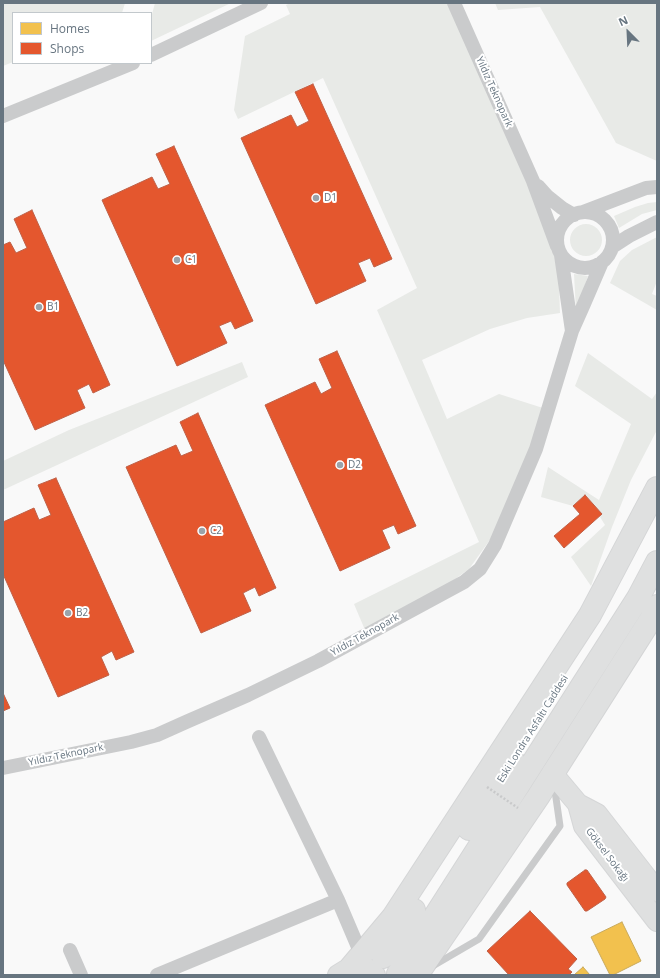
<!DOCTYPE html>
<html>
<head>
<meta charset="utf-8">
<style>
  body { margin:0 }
  #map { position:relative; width:660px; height:978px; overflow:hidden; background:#f9f9f9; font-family:"Open Sans",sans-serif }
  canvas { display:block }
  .frame { position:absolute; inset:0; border:4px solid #677580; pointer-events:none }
  .legend { position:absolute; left:12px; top:12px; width:140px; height:52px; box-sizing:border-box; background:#fff; border:1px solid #c2c8cc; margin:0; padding:5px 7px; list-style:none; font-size:12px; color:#677580 }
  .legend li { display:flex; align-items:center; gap:8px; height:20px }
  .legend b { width:20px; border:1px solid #c2c8cc }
  .north { position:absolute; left:608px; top:12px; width:40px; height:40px; -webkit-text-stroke:3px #fff; paint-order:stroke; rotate:336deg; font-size:11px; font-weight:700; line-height:16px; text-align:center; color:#677580 }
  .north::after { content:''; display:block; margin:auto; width:14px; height:18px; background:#677580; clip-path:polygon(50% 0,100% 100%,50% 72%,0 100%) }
</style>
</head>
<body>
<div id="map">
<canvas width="660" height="978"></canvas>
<div class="frame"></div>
<ul class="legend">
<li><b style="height:11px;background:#f2c14e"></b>Homes</li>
<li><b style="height:11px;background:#e4572e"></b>Shops</li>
</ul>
<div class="north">N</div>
</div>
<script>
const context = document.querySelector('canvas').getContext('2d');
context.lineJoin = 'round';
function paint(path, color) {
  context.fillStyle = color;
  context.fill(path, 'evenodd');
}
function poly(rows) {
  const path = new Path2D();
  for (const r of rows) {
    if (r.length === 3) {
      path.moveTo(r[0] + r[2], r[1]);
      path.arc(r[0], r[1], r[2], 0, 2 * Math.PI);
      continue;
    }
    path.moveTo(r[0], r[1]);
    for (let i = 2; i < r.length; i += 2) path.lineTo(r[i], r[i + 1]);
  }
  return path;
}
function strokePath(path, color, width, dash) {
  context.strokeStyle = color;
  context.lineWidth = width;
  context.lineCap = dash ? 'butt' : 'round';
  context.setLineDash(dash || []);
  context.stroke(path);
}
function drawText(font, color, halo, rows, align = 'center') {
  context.font = font + ' "Open Sans",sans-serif';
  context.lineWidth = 4;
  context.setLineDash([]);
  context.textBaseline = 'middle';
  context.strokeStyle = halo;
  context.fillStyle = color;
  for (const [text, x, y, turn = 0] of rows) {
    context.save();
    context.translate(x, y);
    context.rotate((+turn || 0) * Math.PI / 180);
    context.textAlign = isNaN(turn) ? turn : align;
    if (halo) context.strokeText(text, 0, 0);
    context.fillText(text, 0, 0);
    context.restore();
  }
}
paint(poly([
  [3,3,125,3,122,13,13,13,13,62,3,66],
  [155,3,231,3,151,41,151,18],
  [290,3,447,3,545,222,558,259,560,313,527,318,490,329,422,360,447,419,499,394,543,408,519,479,497,530,469,569,444,587,365,630,354,604,479,542,377,310,417,288,323,78,238,119,234,110,245,36,290,14,286,5],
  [495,3,657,3,657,161,616,143,540,7,498,10],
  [657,202,657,210,642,214,619,228,614,216,635,207,648,203],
  [586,240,16],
  [657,237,657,281,652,294,657,296,657,310,610,283,620,261,632,250],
  [574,274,588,276,576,311],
  [588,353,652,399,657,392,657,430,631,480,612,527,591,586,571,557,605,525,600,517,602,514,585,495,573,506,541,497,548,467,599,500,631,424,575,386],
  [242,362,248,377,3,490,3,461,69,430]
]), '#e8eae7');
const homes = poly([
  [622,922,641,961,613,975,610,975,591,937,622,922],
  [583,967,590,975,574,975,583,967]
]);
paint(homes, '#f2c14e');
strokePath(homes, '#c8aa5d', 1);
const shops = poly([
  [313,84,392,259,374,267,370,258,358,263,366,281,316,304,241,138,291,115,297,127,309,121,295,92,313,84],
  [174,146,253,321,235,329,231,321,219,326,227,343,177,366,102,200,152,177,158,189,170,184,156,154,174,146],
  [32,210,110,385,93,393,89,384,77,390,85,408,35,430,3,360,3,245,10,242,16,253,27,248,14,219,32,210],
  [337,351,416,526,398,534,394,525,382,530,390,548,340,571,265,405,315,382,321,394,332,388,319,359,337,351],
  [198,413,276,588,259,596,255,587,243,593,251,611,201,633,126,467,176,445,181,456,193,451,180,422,198,413],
  [56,478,134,652,116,660,112,651,101,657,109,675,58,697,3,574,3,522,34,508,39,520,51,515,38,485,56,478],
  [585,495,602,514,564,548,554,536,580,514,573,506,585,495],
  [3,693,10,708,3,711,3,693],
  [585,870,587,870,606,897,605,899,587,911,585,911,567,885,567,883,585,870],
  [530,911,577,959,568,969,572,972,569,975,509,975,487,951,530,911]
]);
paint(shops, '#e4572e');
strokePath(shops, '#be6047', 1);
const secondary = poly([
  [552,773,578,804,597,814,657,891],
  [578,804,584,826,657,921],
  [338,975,351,967,365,967,375,975]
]);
const primary = poly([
  [469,829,513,760],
  [383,957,414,910],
  [351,967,393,917,590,615,657,488],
  [398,974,638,598,657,562],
  [417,975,538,797,651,619,657,606]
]);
strokePath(secondary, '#d5d6d7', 22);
strokePath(primary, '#d4d5d6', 24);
strokePath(poly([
  [431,967,479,939,560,826,554,784]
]), '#cacbcc', 7);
strokePath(poly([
  [454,3,533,181,557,246],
  [151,55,261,3],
  [3,116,133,63],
  [538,186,547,196,562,208,574,215],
  [583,212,646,188,657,187],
  [585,240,28],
  [612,247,629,236,657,222],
  [561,255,572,331],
  [259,737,338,900,361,954],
  [3,768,131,742,157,735,186,722,248,695,318,661,464,582,480,569,495,545,536,449,572,331,584,304,602,262],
  [70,950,81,975],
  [157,975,338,900]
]), '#cacbcc', 14);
strokePath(secondary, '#dfe0e0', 20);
strokePath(primary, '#dfe0e0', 22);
strokePath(poly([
  [487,787,518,808]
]), '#c8c9ca', 2.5, [2, 2]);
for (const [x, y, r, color] of [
  [316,198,4,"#9aa3aa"],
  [177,260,4,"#9aa3aa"],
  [39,307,4,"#9aa3aa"],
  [340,465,4,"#9aa3aa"],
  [202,531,4,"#9aa3aa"],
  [68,613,4,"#9aa3aa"]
]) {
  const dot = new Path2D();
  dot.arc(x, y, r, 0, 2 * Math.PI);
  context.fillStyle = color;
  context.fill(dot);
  strokePath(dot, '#fff', 1.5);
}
drawText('10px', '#677580', '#fff', [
  ["Yıldız Teknopark",494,92,66],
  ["Yıldız Teknopark",365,635,-29],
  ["Eski Londra Asfaltı Caddesi",533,729,-58],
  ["Yıldız Teknopark",66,755,-12],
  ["Göksel Sokağı",607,855,53]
]);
drawText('10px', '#677580', '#fff', [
  ["D1",324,198],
  ["C1",185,260],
  ["B1",47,307],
  ["D2",348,465],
  ["C2",210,531],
  ["B2",76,613]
], 'left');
</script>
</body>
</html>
